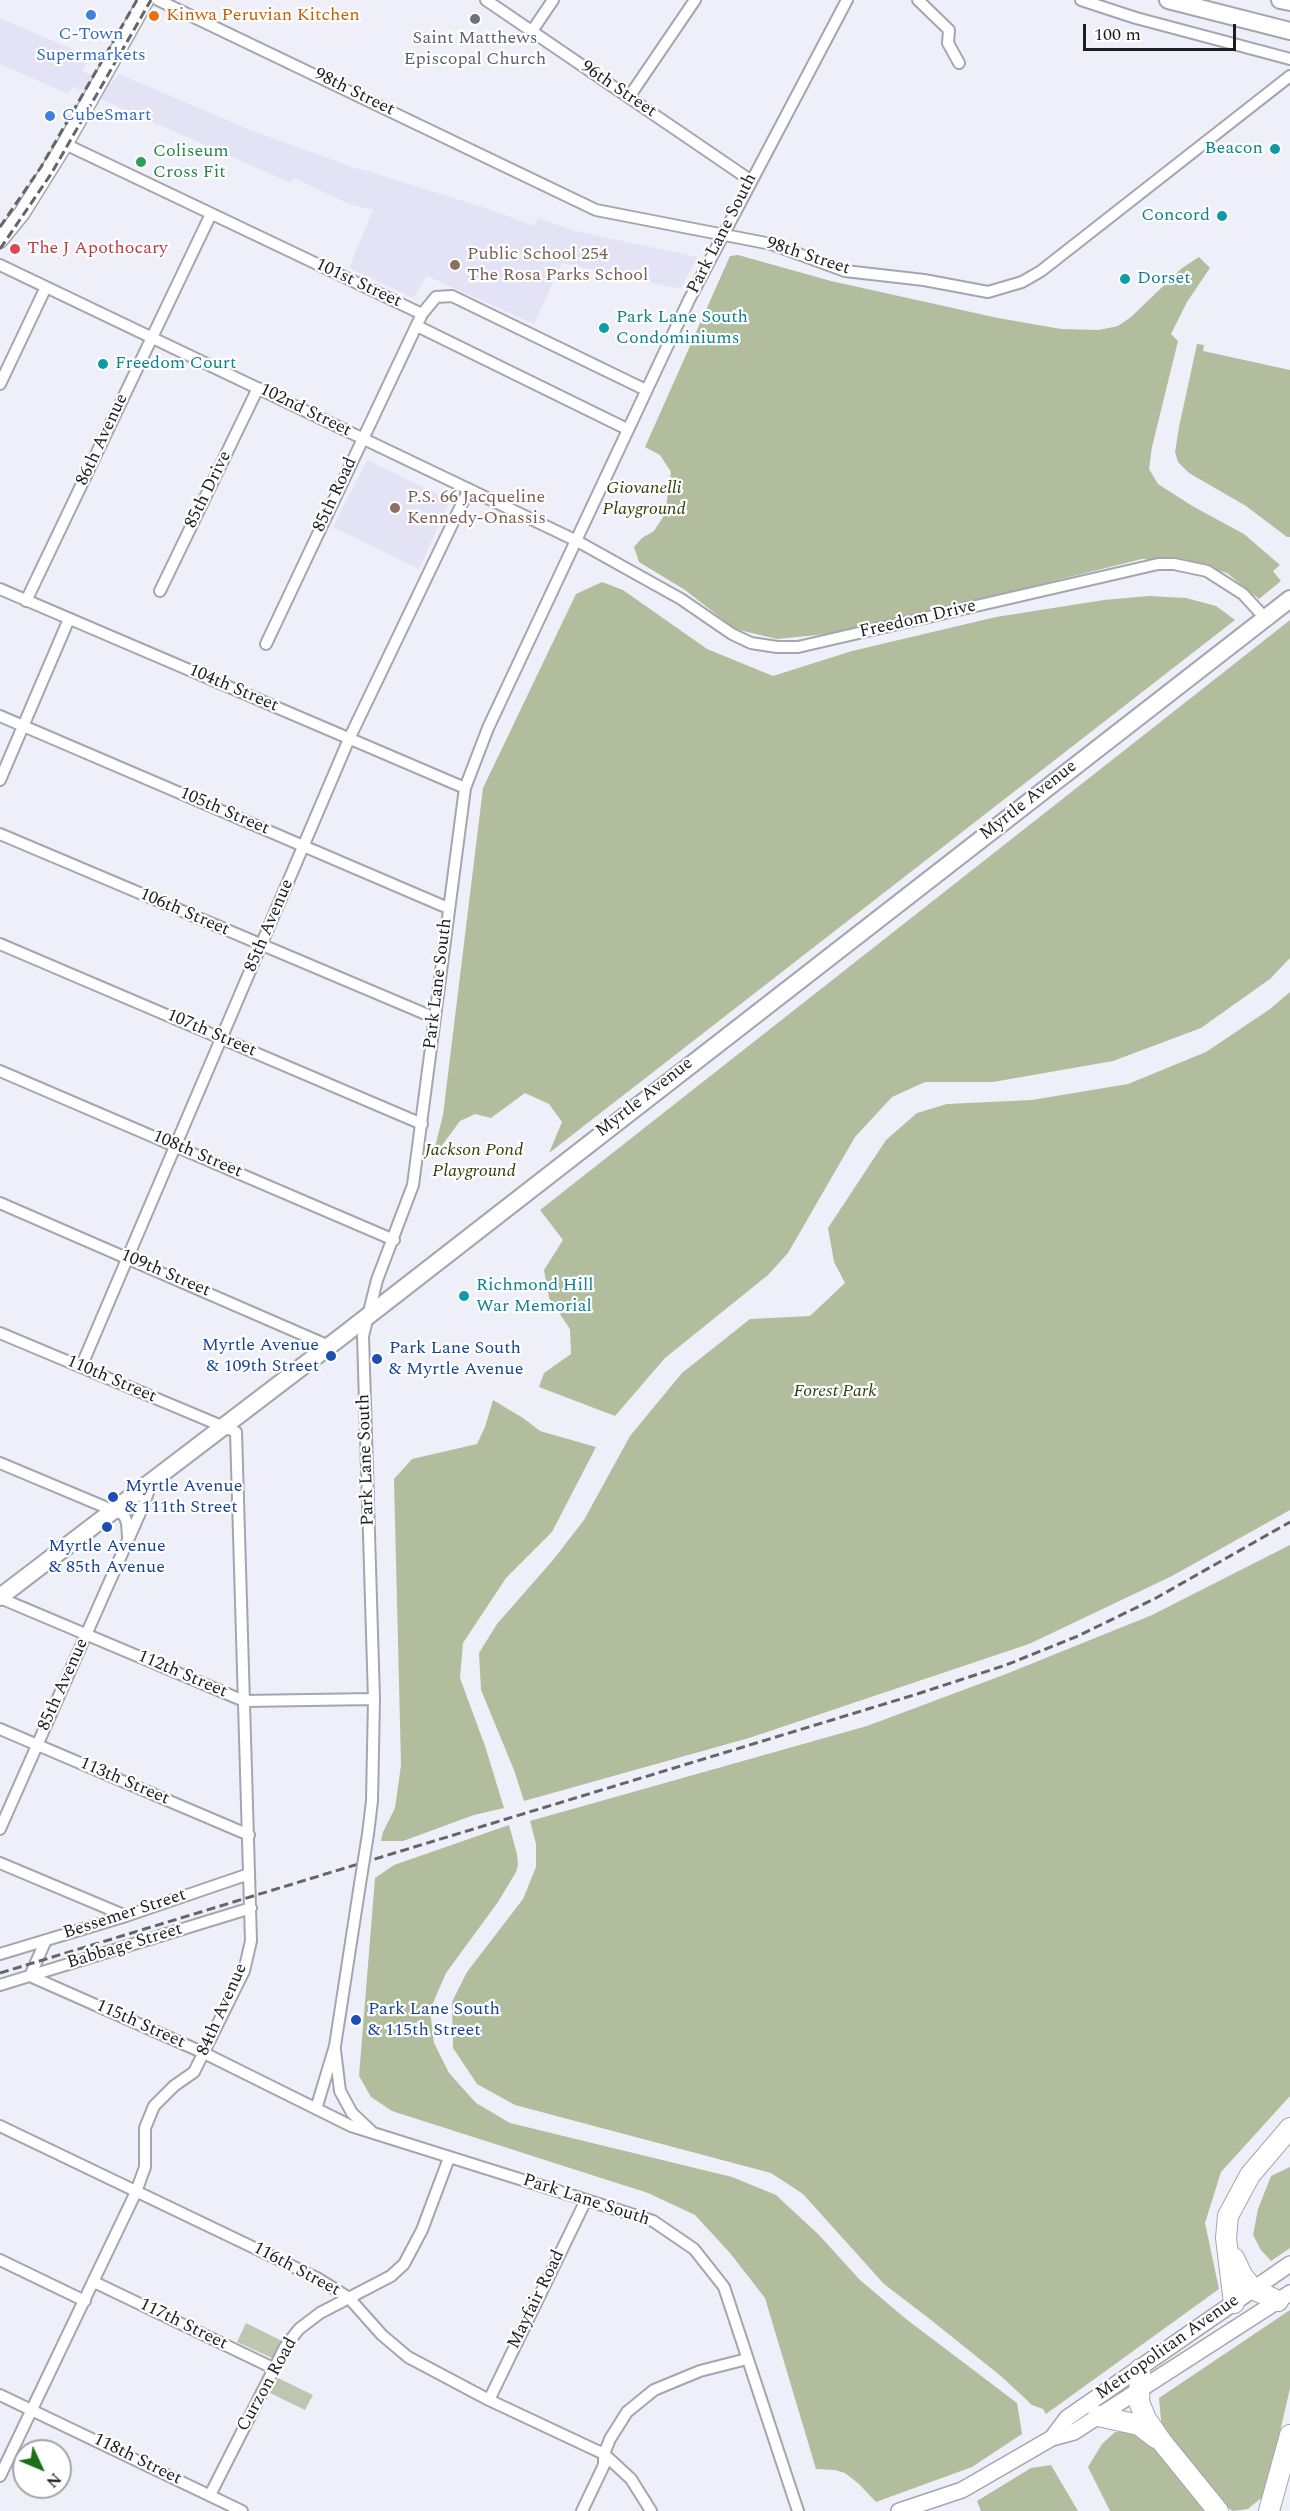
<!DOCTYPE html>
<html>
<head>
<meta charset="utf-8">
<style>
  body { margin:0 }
  #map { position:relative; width:1290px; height:2511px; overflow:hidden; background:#efeffa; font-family:Spectral,serif }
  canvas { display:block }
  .north { position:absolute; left:12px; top:2439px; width:60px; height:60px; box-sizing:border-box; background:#fff; border:2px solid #a5a5a6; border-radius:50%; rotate:134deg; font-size:16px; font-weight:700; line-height:24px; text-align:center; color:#1d1d20 }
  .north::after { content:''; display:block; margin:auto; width:21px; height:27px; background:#1b6f16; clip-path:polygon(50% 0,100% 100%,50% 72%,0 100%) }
  .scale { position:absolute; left:1083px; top:24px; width:153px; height:27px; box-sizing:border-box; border:3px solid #1d1d20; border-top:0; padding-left:8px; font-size:18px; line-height:21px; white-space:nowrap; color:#1d1d20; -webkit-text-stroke:4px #fff; paint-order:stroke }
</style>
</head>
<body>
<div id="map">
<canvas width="1290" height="2511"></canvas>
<div class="north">N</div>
<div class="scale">100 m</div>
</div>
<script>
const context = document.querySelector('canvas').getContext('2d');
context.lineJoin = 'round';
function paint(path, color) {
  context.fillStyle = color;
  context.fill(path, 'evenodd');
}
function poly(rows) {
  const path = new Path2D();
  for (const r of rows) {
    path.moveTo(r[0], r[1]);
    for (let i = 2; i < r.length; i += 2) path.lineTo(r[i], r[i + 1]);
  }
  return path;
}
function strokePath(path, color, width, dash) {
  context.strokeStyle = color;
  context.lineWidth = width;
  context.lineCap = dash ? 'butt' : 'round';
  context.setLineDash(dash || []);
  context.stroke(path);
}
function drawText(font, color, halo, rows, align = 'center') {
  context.font = font + ' Spectral,serif';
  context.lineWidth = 4.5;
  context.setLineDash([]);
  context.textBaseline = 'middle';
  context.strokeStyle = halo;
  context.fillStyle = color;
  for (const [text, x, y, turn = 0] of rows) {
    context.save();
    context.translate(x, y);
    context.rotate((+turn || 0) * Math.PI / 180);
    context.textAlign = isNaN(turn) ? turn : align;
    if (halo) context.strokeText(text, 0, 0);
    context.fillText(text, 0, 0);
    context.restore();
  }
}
paint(poly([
  [0,18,90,57,82,71,111,84,119,74,250,130,344,164,489,209,534,226,538,218,575,231,698,257,680,289,562,263,534,324,427,276,413,298,349,268,373,210,349,204,294,178,291,183,73,87,68,94,0,64],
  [367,460,450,500,419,569,333,527]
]), '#e3e3f5');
paint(poly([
  [246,2323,282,2341,272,2358,237,2342],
  [278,2378,313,2395,305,2410,270,2393]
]), '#bfc6b0');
paint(poly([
  [738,255,831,281,998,318,1061,329,1099,330,1118,326,1131,317,1182,268,1199,257,1210,268,1187,302,1171,334,1178,341,1152,447,1149,469,1158,484,1194,507,1244,534,1280,565,1273,571,1281,581,1259,599,1227,573,1183,560,1142,559,953,606,827,634,777,639,735,629,685,590,639,562,634,547,642,538,654,531,665,514,671,472,660,455,645,447,730,256],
  [1197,344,1204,345,1203,351,1290,370,1290,537,1287,537,1246,506,1189,473,1178,462,1175,452,1179,427],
  [602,582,623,590,707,649,773,676,852,651,996,617,1104,600,1149,596,1186,598,1216,606,1235,620,549,1153,562,1122,549,1104,525,1093,491,1118,475,1114,460,1121,432,1159,443,1115,483,788,576,594],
  [1290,620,1290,958,1270,979,1201,1028,1113,1061,993,1082,925,1082,892,1097,855,1137,788,1253,768,1275,665,1358,615,1416,539,1387,544,1373,571,1354,570,1329,549,1298,544,1270,563,1240,540,1210],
  [1290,992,1290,1510,1172,1576,1029,1644,749,1738,524,1801,514,1770,481,1690,479,1653,497,1624,553,1560,584,1520,630,1436,682,1373,750,1319,810,1316,845,1283,834,1262,828,1228,886,1140,917,1113,947,1104,1032,1100,1128,1084,1206,1052,1270,1009],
  [493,1400,523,1418,540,1431,596,1447,552,1532,506,1578,463,1643,460,1678,485,1746,504,1808,474,1815,403,1841,381,1841,383,1832,395,1808,401,1765,394,1479,412,1459,477,1444,485,1427],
  [1290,1545,1290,2096,1221,2172,1205,2223,1219,2289,1046,2414,1043,2409,1032,2405,1002,2377,931,2320,884,2284,803,2194,771,2173,515,2105,477,2084,453,2048,452,2002,467,1972,523,1899,536,1867,536,1844,530,1821,867,1726,1006,1674,1152,1615],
  [509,1825,517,1854,518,1865,516,1872,498,1902,446,1973,430,2010,434,2043,449,2073,476,2103,510,2123,732,2177,776,2195,819,2235,860,2280,906,2319,1017,2403,1022,2434,972,2467,876,2502,859,2484,845,2473,835,2470,816,2469,765,2298,730,2253,695,2215,648,2193,392,2111,371,2097,359,2076,375,1878,394,1865],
  [1290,2167,1290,2248,1271,2261,1261,2250,1253,2235,1258,2209,1271,2176],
  [1290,2310,1290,2388,1266,2494,1248,2509,1233,2511,1221,2504,1162,2431,1159,2398],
  [1115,2432,1136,2432,1148,2441,1208,2511,1110,2511,1088,2467,1102,2444],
  [1051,2465,1078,2511,981,2511,977,2501,1031,2468]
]), '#b2bd9d');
const minor = poly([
  [158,0,596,210,771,244,845,271,924,280,988,292,1022,282,1041,271,1290,76],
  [486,0,750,180],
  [918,0,949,30,948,43,959,63],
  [1081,0,1136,18,1290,59],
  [532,31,553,0],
  [629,97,695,0],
  [65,144,422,314],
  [0,265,577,541,681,599,732,634,751,643,777,647,798,647,1158,564,1174,564,1207,571,1243,594,1265,618],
  [417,326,627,429],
  [0,384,46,287],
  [0,589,465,788],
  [160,591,258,388],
  [26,601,211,214],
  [266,644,422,314,436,297,452,296,646,390],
  [0,716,448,908],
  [0,780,69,619],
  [0,834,435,1018],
  [0,944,422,1124],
  [0,1071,394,1240],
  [0,1203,329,1346],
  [0,1333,236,1432,251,1941,244,1971,194,2072,174,2086,154,2106,145,2128,145,2167,136,2192,0,2476],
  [81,1367,349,739,469,489],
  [0,1463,124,1515,127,1523,128,1537],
  [0,1598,244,1701,374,1699],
  [0,1729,249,1835],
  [0,1829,144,1504,151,1484],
  [368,1834,372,1801,374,1699,363,1336,377,1280,413,1185,465,788,488,728,689,300,847,0],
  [0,1863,126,1916],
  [46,1940,30,1976,204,2053,351,2126,653,2221,694,2249,724,2287,798,2511],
  [0,1954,126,1916,249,1874],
  [0,1985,251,1908],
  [335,2050,340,2091,352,2113,371,2131],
  [316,2109,335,2046,360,1884],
  [0,2126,317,2278,349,2298,382,2335,408,2357,489,2400,604,2454,631,2479,651,2511],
  [0,2260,85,2301],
  [94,2282,273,2368],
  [0,2395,242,2511],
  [489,2400,586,2200],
  [210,2495,285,2347,299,2329,320,2313,391,2276,404,2264,422,2230,449,2158],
  [582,2511,604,2465,604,2454,610,2439,627,2412,654,2390,700,2371,747,2359]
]);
const secondary = poly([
  [0,240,22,213,65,144,146,0],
  [1052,2438,1067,2418,1290,2264],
  [899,2511,962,2490,1052,2438,1074,2432,1290,2293]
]);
const primary = poly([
  [1168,0,1290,31],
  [1280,0,1290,2],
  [0,1597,341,1337,1290,599]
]);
const motorway = poly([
  [1234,2258,1242,2275,1253,2289,1278,2301],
  [1234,2303,1226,2238,1228,2216,1250,2175,1290,2128],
  [1140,2369,1139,2402,1146,2419,1162,2442,1218,2511],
  [1098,2416,1139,2425,1156,2438],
  [1269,2511,1290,2435]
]);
strokePath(minor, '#a5a5af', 14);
strokePath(secondary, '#a5a5af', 18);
strokePath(primary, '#a5a5af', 20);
strokePath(motorway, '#a5a5af', 22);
strokePath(minor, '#fff', 10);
strokePath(secondary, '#fff', 15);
strokePath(primary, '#fff', 16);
strokePath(motorway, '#fff', 20);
strokePath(poly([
  [0,227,41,167,137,0],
  [0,249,51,174,151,0],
  [0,1973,914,1695,1006,1665,1078,1636,1156,1598,1290,1522]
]), '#646469', 3, [9, 4.5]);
const minorBridge = poly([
  [360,1884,368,1834]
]);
strokePath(minorBridge, '#a5a5af', 14, []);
strokePath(minorBridge, '#fff', 10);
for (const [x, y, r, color] of [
  [91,15,6,"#3f7fe0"],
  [154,16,6,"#e8710a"],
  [475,19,6,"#6b7280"],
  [50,116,6,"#3f7fe0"],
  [1275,149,6,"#0f9aa8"],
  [141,162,6,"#2e9e5b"],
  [1222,216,6,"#0f9aa8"],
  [15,249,6,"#e0444e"],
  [455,265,6,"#8d6e63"],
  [1125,279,6,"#0f9aa8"],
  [604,328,6,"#0f9aa8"],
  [103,364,6,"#0f9aa8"],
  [395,508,6,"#8d6e63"],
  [464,1296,6,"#0f9aa8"],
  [331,1356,6,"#1a4fb4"],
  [377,1359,6,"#1a4fb4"],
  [113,1497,6,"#1a4fb4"],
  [107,1527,6,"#1a4fb4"],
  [356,2020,6,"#1a4fb4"]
]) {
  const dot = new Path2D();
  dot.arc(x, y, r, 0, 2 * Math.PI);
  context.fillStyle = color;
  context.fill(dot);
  strokePath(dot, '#fff', 2);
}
drawText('18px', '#c56008', '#fff', [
  ["Kinwa Peruvian Kitchen",166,16]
], 'left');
drawText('18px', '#366cbe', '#fff', [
  ["C‑Town",91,35],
  ["Supermarkets",91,56],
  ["CubeSmart",62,116,"left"]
]);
drawText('18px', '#5b616d', '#fff', [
  ["Saint Matthews",475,39],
  ["Episcopal Church",475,60]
]);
drawText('18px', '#1d1d20', '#fff', [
  ["96th Street",618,90,34],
  ["98th Street",354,93,26],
  ["Park Lane South",723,234,-63],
  ["98th Street",808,257,18],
  ["101st Street",358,284,25],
  ["102nd Street",305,411,26],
  ["86th Avenue",103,440,-65],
  ["85th Drive",209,490,-64],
  ["85th Road",336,495,-65],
  ["Freedom Drive",918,620,-13],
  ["104th Street",233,689,23],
  ["Myrtle Avenue",1029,801,-38],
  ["105th Street",224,812,23],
  ["106th Street",184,913,23],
  ["85th Avenue",270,926,-67],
  ["Park Lane South",439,984,-83],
  ["107th Street",211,1034,23],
  ["Myrtle Avenue",645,1098,-38],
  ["108th Street",197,1155,23],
  ["109th Street",165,1274,23],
  ["110th Street",111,1380,23],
  ["Park Lane South",367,1460,-92],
  ["112th Street",182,1675,23],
  ["85th Avenue",64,1685,-66],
  ["113th Street",124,1782,23],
  ["Bessemer Street",125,1915,-18],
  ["Babbage Street",125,1947,-17],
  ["84th Avenue",223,2010,-66],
  ["115th Street",140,2025,24],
  ["Park Lane South",586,2201,18],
  ["116th Street",296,2270,28],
  ["Mayfair Road",537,2300,-64],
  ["117th Street",183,2325,26],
  ["Metropolitan Avenue",1168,2348,-35],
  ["Curzon Road",268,2385,-61],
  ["118th Street",137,2460,26]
]);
drawText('18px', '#0d838f', '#fff', [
  ["Beacon",1263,149,"right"],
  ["Concord",1210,216,"right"],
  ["Dorset",1137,279],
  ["Park Lane South",616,318],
  ["Condominiums",616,339],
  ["Freedom Court",115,364],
  ["Richmond Hill",476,1286],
  ["War Memorial",476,1307]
], 'left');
drawText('18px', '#27864d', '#fff', [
  ["Coliseum",153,152],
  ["Cross Fit",153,173]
], 'left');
drawText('18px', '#be3a42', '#fff', [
  ["The J Apothocary",27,249]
], 'left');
drawText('18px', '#785e54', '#fff', [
  ["Public School 254",467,255],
  ["The Rosa Parks School",467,276],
  ["P.S. 66 Jacqueline",407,498],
  ["Kennedy-Onassis",407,519]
], 'left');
drawText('italic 18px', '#323f09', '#fff', [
  ["Giovanelli",644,489],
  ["Playground",644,510],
  ["Jackson Pond",474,1151],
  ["Playground",474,1172],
  ["Forest Park",835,1392]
]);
drawText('18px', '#164399', '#fff', [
  ["Myrtle Avenue",319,1346,"right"],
  ["& 109th Street",319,1367,"right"],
  ["Park Lane South",389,1349],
  ["& Myrtle Avenue",389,1370],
  ["Myrtle Avenue",125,1487],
  ["& 111th Street",125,1508],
  ["Myrtle Avenue",107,1547,"center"],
  ["& 85th Avenue",107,1568,"center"],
  ["Park Lane South",368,2010],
  ["& 115th Street",368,2031]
], 'left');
</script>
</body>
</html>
